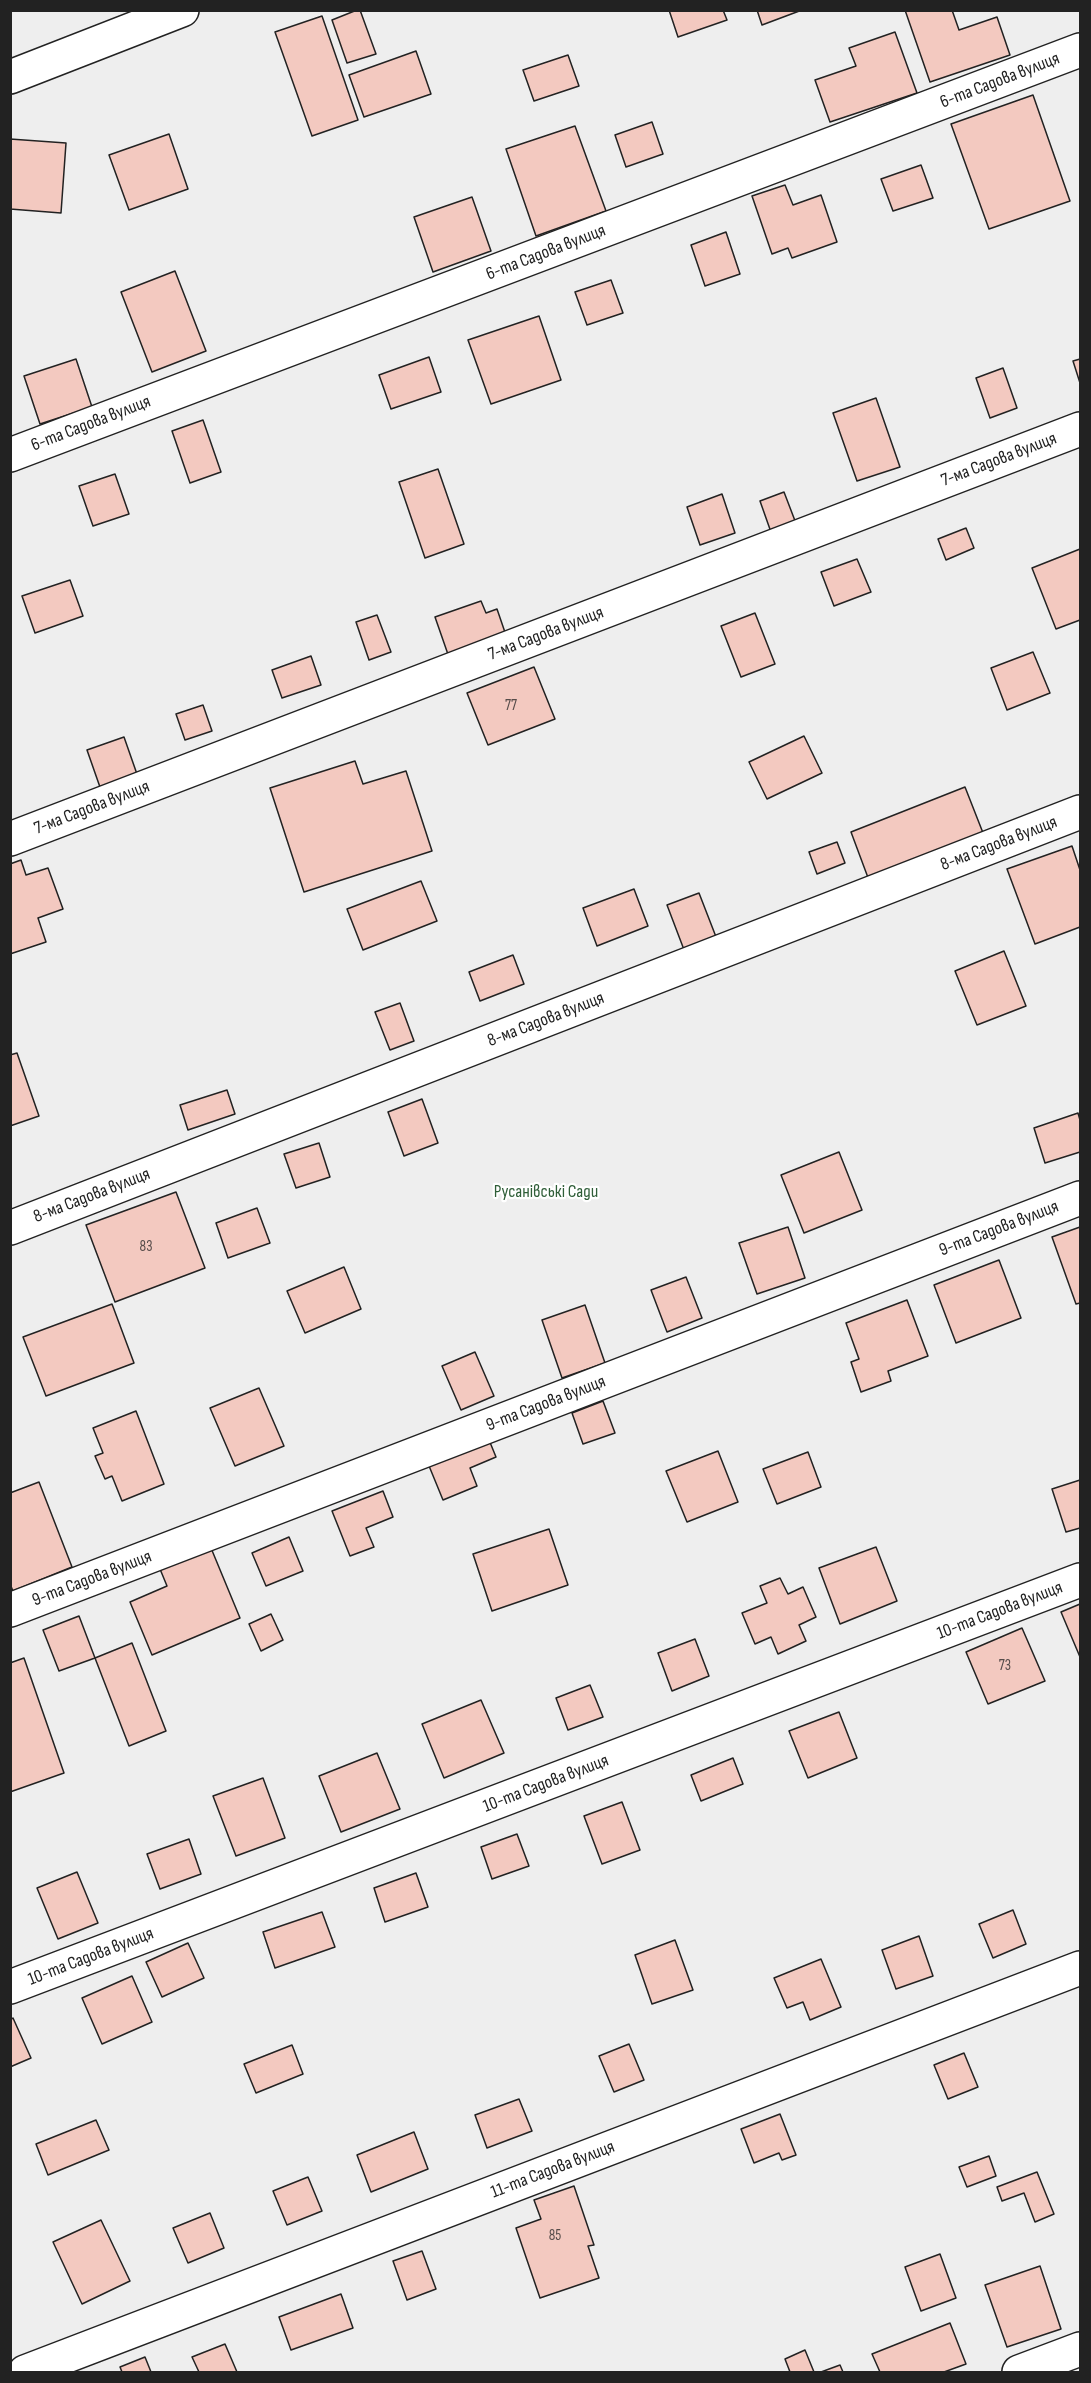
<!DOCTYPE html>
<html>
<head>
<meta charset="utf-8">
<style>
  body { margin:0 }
  #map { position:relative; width:1091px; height:2383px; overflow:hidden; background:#fff; font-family:"Sofia Sans Condensed",sans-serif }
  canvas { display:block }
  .frame { position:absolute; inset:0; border:12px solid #222; pointer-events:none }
</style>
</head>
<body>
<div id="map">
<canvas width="1091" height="2383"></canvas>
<div class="frame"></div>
</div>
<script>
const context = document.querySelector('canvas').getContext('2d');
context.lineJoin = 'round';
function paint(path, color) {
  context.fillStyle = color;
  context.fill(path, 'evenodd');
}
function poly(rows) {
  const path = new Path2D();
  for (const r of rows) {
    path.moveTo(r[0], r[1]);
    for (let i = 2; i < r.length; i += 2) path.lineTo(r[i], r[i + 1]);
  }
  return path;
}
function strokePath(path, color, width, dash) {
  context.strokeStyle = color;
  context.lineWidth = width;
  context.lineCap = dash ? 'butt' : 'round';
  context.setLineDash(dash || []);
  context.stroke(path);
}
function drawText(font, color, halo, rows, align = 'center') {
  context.font = font + ' "Sofia Sans Condensed",sans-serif';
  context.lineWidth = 4.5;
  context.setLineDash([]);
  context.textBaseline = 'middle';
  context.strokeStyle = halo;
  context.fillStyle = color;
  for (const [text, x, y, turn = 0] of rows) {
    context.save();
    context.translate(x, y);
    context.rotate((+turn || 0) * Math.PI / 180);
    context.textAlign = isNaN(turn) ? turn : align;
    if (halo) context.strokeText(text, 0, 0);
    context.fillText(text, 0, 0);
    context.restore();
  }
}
const green = poly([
  [11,11,1080,11,1080,2372,11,2372,11,11]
]);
paint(green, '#eee');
strokePath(green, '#6f6f6f', 1.5);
const building = poly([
  [357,10,360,10,376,54,347,63,332,20,357,10],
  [669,10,723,10,727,20,678,37,669,10],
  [757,10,802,10,762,25,757,10],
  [905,10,952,10,959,30,997,17,1010,55,930,82,905,10],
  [322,16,358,120,312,136,275,32,322,16],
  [895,32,917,93,830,122,815,80,856,66,849,48,895,32],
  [416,51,431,94,364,117,349,75,416,51],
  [568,55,579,86,534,101,523,70,568,55],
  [1033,95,1070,201,989,229,951,124,1033,95],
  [652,122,663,154,626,167,615,135,652,122],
  [575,126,606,211,536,236,506,149,575,126],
  [169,134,188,189,129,210,109,155,169,134],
  [10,139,66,143,61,213,10,209,10,139],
  [921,165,933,198,893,211,881,179,921,165],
  [785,185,793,205,821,195,837,242,792,258,788,248,772,254,752,196,785,185],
  [472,197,491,251,433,272,414,217,472,197],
  [726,232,740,274,705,286,691,245,726,232],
  [175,271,206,351,152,372,121,292,175,271],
  [611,280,623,313,587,325,575,292,611,280],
  [539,316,561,380,491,404,468,340,539,316],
  [429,357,441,392,391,409,379,375,429,357],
  [76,359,92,407,40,424,24,376,76,359],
  [1080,359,1080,383,1073,361,1080,359],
  [1003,368,1017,408,990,418,976,378,1003,368],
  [876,398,900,467,857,481,833,413,876,398],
  [203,420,221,472,190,483,172,431,203,420],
  [438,469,464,544,425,558,399,482,438,469],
  [115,474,129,514,93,526,79,486,115,474],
  [784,492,797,526,772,535,760,501,784,492],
  [722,494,735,533,700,545,687,507,722,494],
  [966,528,974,548,946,560,938,539,966,528],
  [1080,549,1080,620,1056,629,1032,568,1080,549],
  [857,559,871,592,834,606,821,572,857,559],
  [70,580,83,616,35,633,22,596,70,580],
  [481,601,486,613,497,609,509,644,451,663,435,617,481,601],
  [755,613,775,664,741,677,721,626,755,613],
  [377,615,391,652,369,660,356,622,377,615],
  [1033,652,1050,693,1007,710,991,668,1033,652],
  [311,656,321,685,282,698,272,670,311,656],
  [534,667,555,719,488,745,467,693,534,667],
  [203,705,212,731,185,740,176,714,203,705],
  [804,736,822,773,767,799,749,762,804,736],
  [124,737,138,777,101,790,87,750,124,737],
  [355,761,363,784,406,771,432,851,304,892,270,788,355,761],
  [965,787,985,838,870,883,851,832,965,787],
  [837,842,845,863,817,874,809,852,837,842],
  [1072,846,1080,870,1080,927,1035,944,1007,869,1072,846],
  [21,860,26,875,48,868,63,909,38,918,46,942,10,954,10,864,21,860],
  [421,881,437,921,363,950,347,909,421,881],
  [634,889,648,926,597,946,583,908,634,889],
  [699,893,718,942,686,955,667,905,699,893],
  [1004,951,1026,1006,977,1025,955,971,1004,951],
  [513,955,524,984,480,1001,469,972,513,955],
  [400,1003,414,1041,390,1050,375,1012,400,1003],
  [17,1053,39,1116,10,1126,10,1055,17,1053],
  [227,1090,235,1114,188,1130,180,1105,227,1090],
  [422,1099,438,1143,404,1156,388,1112,422,1099],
  [1078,1113,1080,1120,1080,1152,1045,1163,1034,1128,1078,1113],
  [319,1143,330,1177,296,1188,284,1154,319,1143],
  [839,1152,862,1210,804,1233,781,1175,839,1152],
  [176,1192,205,1268,115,1302,86,1225,176,1192],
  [257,1208,270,1243,228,1258,216,1223,257,1208],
  [788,1227,805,1278,757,1294,739,1243,788,1227],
  [1080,1227,1080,1303,1076,1304,1052,1237,1080,1227],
  [999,1260,1021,1318,956,1343,934,1285,999,1260],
  [344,1267,361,1309,305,1333,287,1291,344,1267],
  [686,1277,702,1318,667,1332,651,1290,686,1277],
  [907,1300,928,1356,888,1371,891,1381,861,1392,851,1362,859,1359,846,1323,907,1300],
  [112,1304,134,1363,46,1396,23,1337,112,1304],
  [585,1305,605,1363,562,1378,542,1320,585,1305],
  [475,1352,494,1396,461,1410,442,1366,475,1352],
  [259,1388,284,1446,235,1466,210,1408,259,1388],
  [603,1401,615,1433,583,1444,572,1413,603,1401],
  [136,1411,164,1484,122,1501,112,1476,105,1479,95,1456,103,1453,93,1428,136,1411],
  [487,1435,496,1457,470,1468,477,1486,443,1500,427,1461,487,1435],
  [718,1451,738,1502,687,1522,666,1471,718,1451],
  [808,1452,821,1487,777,1504,763,1469,808,1452],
  [1080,1480,1080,1528,1066,1532,1052,1489,1080,1480],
  [39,1482,72,1567,13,1591,10,1584,10,1493,39,1482],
  [383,1491,393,1517,366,1528,374,1547,350,1556,332,1511,383,1491],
  [549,1529,568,1585,492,1611,473,1554,549,1529],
  [289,1537,303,1571,266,1586,252,1553,289,1537],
  [876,1547,897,1601,840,1624,819,1568,876,1547],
  [211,1548,240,1618,152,1655,130,1602,167,1586,160,1569,211,1548],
  [780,1578,788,1594,803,1587,816,1617,799,1625,806,1641,778,1654,771,1637,755,1644,742,1613,767,1603,760,1586,780,1578],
  [1080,1604,1080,1657,1061,1612,1080,1604],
  [271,1614,283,1640,261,1651,249,1624,271,1614],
  [79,1616,95,1658,59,1671,43,1630,79,1616],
  [1022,1628,1045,1681,988,1704,966,1652,1022,1628],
  [695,1639,709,1676,672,1691,658,1653,695,1639],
  [132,1643,166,1731,129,1746,95,1658,132,1643],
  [24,1658,64,1773,10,1792,10,1663,24,1658],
  [590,1685,603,1717,568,1730,556,1698,590,1685],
  [481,1700,504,1753,444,1778,422,1724,481,1700],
  [839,1712,857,1758,808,1778,789,1731,839,1712],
  [377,1753,400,1809,341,1832,319,1776,377,1753],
  [733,1758,743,1784,701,1801,691,1775,733,1758],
  [263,1778,285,1838,236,1856,213,1796,263,1778],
  [622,1802,640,1850,602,1864,584,1816,622,1802],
  [517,1834,529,1866,492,1879,481,1847,517,1834],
  [189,1839,201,1874,160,1889,147,1854,189,1839],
  [77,1872,98,1923,58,1939,37,1888,77,1872],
  [416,1873,428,1907,385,1922,374,1888,416,1873],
  [1013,1910,1026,1944,993,1958,979,1924,1013,1910],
  [322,1912,335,1947,275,1968,263,1932,322,1912],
  [919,1936,933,1976,896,1989,882,1950,919,1936],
  [675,1940,693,1990,652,2004,635,1955,675,1940],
  [188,1943,204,1978,162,1997,146,1962,188,1943],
  [821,1959,841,2007,810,2020,803,2002,787,2008,774,1978,821,1959],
  [132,1976,152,2022,102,2044,82,1998,132,1976],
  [13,2018,31,2058,10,2067,10,2020,13,2018],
  [629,2044,644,2080,614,2092,599,2056,629,2044],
  [292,2045,303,2074,256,2093,244,2064,292,2045],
  [964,2053,978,2087,948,2099,934,2065,964,2053],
  [519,2099,532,2131,487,2148,475,2115,519,2099],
  [780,2114,796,2155,782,2160,779,2153,754,2163,741,2129,780,2114],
  [96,2120,109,2150,48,2175,36,2144,96,2120],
  [414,2132,428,2169,371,2192,357,2155,414,2132],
  [989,2156,996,2176,967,2187,959,2167,989,2156],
  [1037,2172,1054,2214,1035,2222,1024,2193,1002,2201,997,2187,1037,2172],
  [308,2177,322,2211,287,2225,273,2191,308,2177],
  [574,2186,594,2245,588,2246,599,2278,540,2298,516,2228,541,2219,534,2200,574,2186],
  [210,2213,224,2248,188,2263,173,2228,210,2213],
  [101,2220,130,2281,82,2304,53,2242,101,2220],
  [422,2251,436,2289,407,2300,393,2261,422,2251],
  [940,2254,956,2298,921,2311,905,2267,940,2254],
  [1040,2266,1061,2329,1007,2347,985,2285,1040,2266],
  [341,2294,353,2328,291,2350,279,2317,341,2294],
  [950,2323,966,2364,944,2372,880,2372,872,2354,950,2323],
  [225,2344,237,2372,199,2372,192,2357,225,2344],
  [805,2350,814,2372,790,2372,785,2359,805,2350],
  [145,2357,151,2372,122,2372,120,2367,145,2357],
  [840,2365,843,2372,821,2372,840,2365]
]);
paint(building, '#f3c9c0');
strokePath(building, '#222', 1.5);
const minor = poly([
  [10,77,182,10],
  [10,455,1080,50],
  [10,839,1080,429],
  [10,1228,1080,812],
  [10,1610,1080,1198],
  [10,1987,1080,1580],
  [25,2372,1080,1968],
  [1019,2372,1080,2349]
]);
strokePath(minor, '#222', 36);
strokePath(minor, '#fff', 33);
drawText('15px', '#564c4a', null, [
  ["77",511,706],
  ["83",146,1247],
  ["73",1005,1666],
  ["85",555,2236]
]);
drawText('18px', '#222', '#fff', [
  ["6-та Садова вулиця",1000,81,-21],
  ["6-та Садова вулиця",546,253,-21],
  ["6-та Садова вулиця",91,424,-21],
  ["7-ма Садова вулиця",999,460,-21],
  ["7-ма Садова вулиця",546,634,-21],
  ["7-ма Садова вулиця",92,808,-21],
  ["8-ма Садова вулиця",999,844,-21],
  ["8-ма Садова вулиця",546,1020,-21],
  ["8-ма Садова вулиця",92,1196,-21],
  ["9-та Садова вулиця",999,1229,-21],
  ["9-та Садова вулиця",546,1404,-21],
  ["9-та Садова вулиця",92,1579,-21],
  ["10-та Садова вулиця",1000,1611,-21],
  ["10-та Садова вулиця",546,1784,-21],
  ["10-та Садова вулиця",91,1957,-21],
  ["11-та Садова вулиця",553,2170,-21]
]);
drawText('18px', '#2f5e38', '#fff', [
  ["Русанівські Сади",546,1192]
]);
</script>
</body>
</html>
